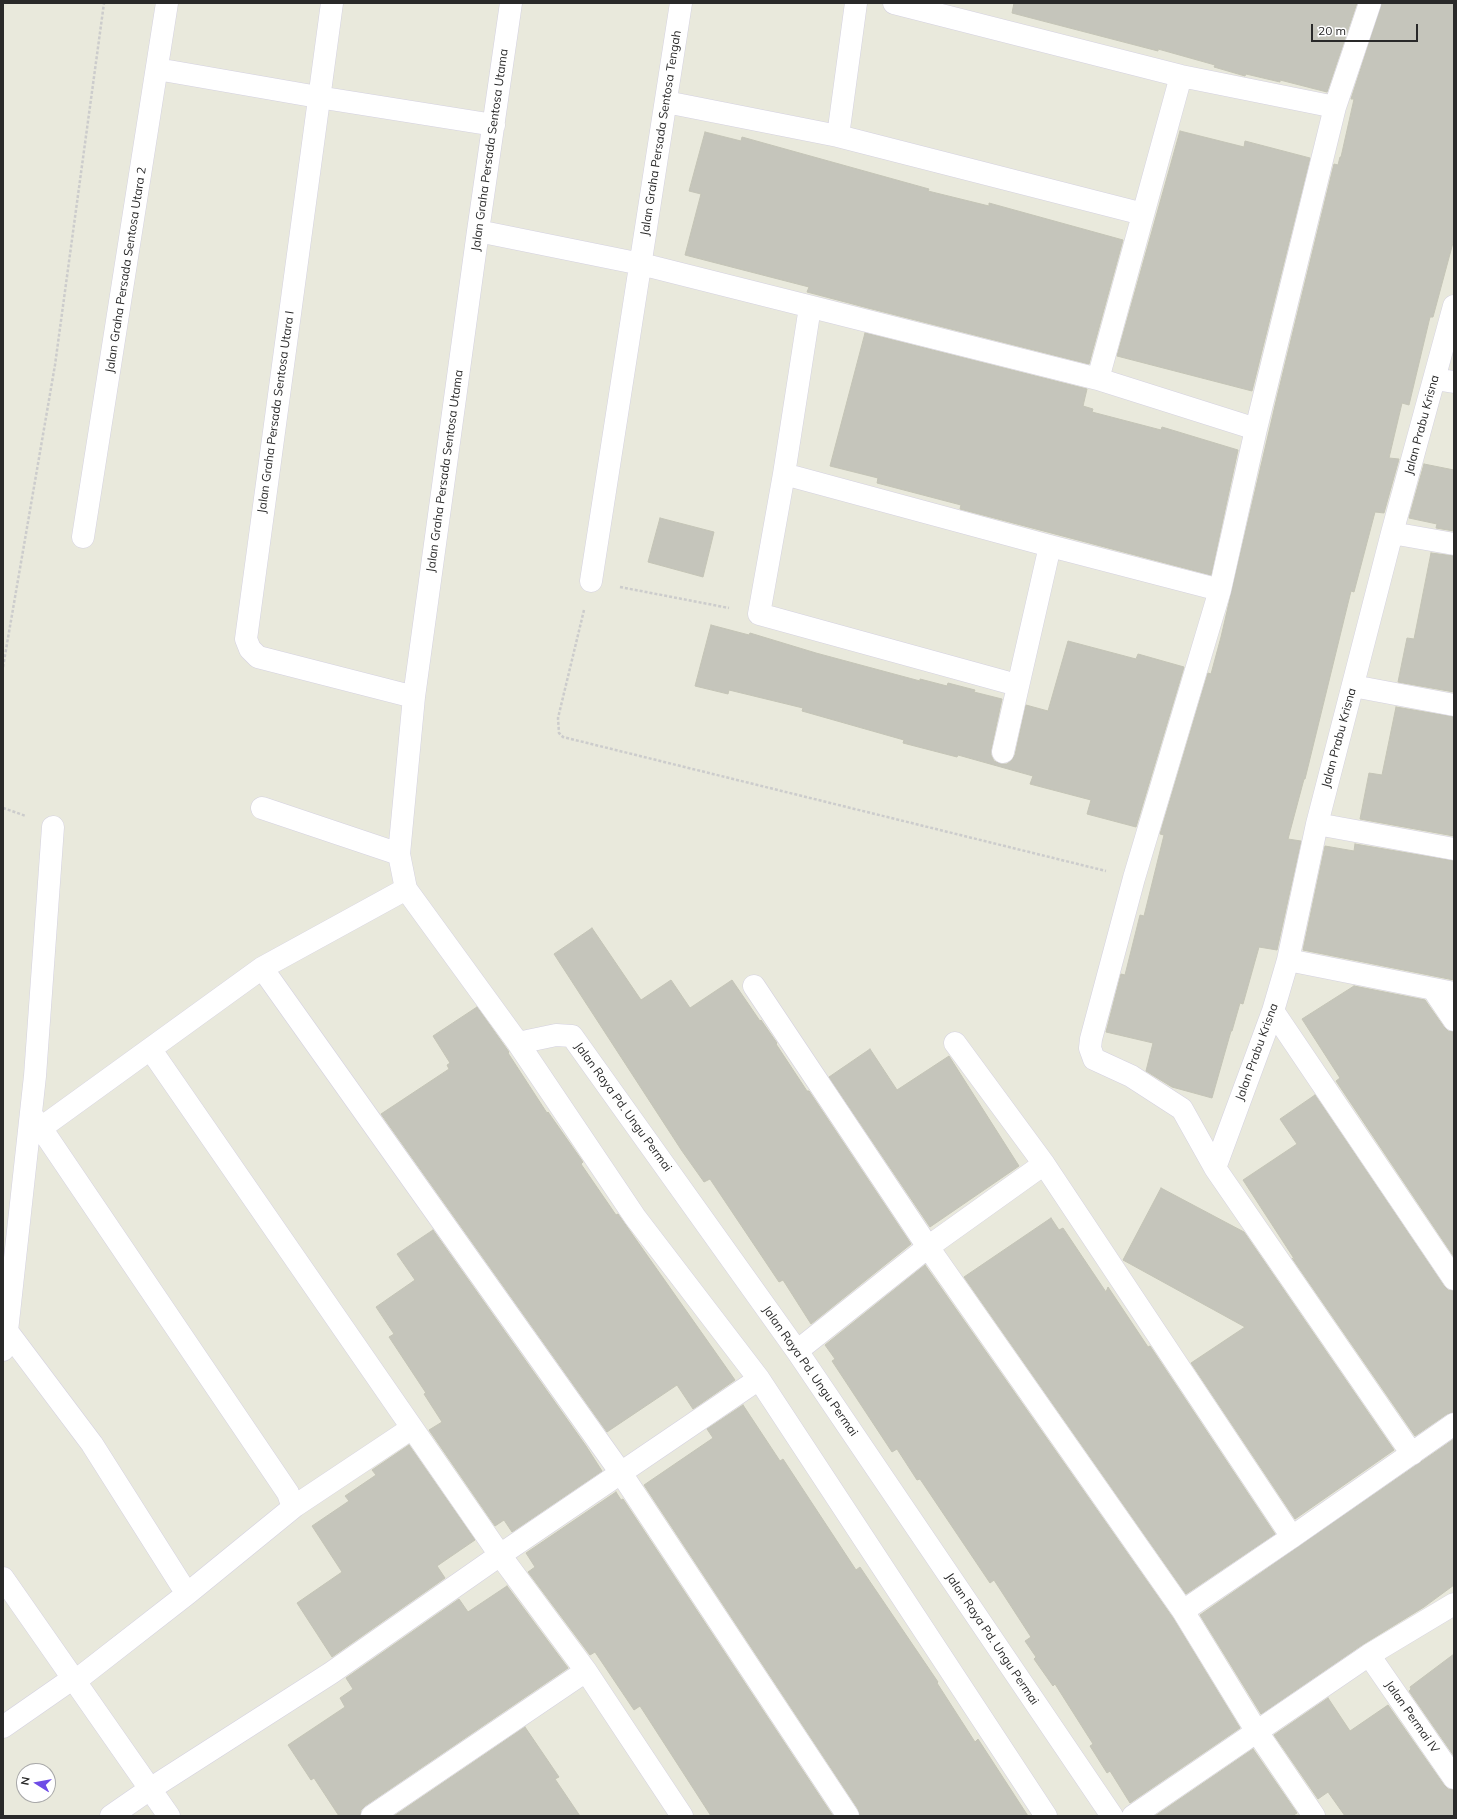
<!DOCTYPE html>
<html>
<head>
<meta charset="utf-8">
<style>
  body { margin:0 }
  #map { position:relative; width:1457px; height:1819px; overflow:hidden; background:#e9e9dc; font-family:Mulish,sans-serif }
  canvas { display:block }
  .frame { position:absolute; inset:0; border:4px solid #292929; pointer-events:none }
  .north { position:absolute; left:16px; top:1763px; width:40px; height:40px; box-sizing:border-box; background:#fff; border:1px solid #a9a9a9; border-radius:50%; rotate:281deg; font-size:11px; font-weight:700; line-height:16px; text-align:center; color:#292929 }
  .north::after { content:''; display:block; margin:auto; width:14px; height:18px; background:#6e4ce6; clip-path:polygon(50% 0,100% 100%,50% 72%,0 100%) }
  .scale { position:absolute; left:1311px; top:24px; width:107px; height:18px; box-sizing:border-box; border:2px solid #292929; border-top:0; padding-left:5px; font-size:12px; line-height:14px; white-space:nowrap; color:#292929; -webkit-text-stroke:3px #fff; paint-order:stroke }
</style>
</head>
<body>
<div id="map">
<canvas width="1457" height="1819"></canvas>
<div class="frame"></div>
<div class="north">N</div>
<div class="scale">20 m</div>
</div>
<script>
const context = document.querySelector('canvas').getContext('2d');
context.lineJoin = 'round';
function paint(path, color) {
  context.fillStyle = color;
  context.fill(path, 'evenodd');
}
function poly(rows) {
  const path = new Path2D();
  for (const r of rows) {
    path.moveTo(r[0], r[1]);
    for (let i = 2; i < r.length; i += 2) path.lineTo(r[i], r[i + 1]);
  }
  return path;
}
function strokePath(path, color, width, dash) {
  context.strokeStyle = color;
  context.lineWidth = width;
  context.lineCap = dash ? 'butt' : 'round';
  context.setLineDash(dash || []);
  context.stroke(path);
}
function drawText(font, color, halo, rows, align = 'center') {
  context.font = font + ' Mulish,sans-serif';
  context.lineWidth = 3;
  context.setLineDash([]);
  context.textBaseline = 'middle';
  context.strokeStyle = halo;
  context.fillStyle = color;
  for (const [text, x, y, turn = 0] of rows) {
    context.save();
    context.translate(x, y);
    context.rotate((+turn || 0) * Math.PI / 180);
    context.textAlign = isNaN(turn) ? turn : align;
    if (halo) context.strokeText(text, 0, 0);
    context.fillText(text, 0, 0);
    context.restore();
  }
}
const building = poly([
  [1014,3,1357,3,1327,92,1280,80,1280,82,1246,74,1245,76,1214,67,1215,65,1158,49,1158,51,1012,13,1014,3],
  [1382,3,1454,3,1454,239,1433,317,1430,317,1409,405,1402,403,1389,458,1399,459,1384,513,1375,512,1354,592,1351,591,1305,779,1304,779,1288,839,1301,841,1277,950,1259,947,1243,1004,1240,1003,1232,1031,1231,1031,1212,1098,1172,1087,1146,1071,1153,1043,1106,1032,1121,974,1125,975,1140,915,1144,916,1164,835,1160,834,1208,673,1211,674,1221,637,1277,397,1334,164,1338,165,1340,157,1341,157,1354,99,1351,99,1382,3],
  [1180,131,1244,147,1245,141,1310,158,1252,391,1117,356,1180,131],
  [705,132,741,141,742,137,929,189,928,191,989,206,989,203,1123,240,1089,364,868,308,807,292,809,287,685,255,701,194,689,191,705,132],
  [865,333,1087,389,1083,406,1093,409,1092,412,1161,430,1162,427,1238,450,1211,575,960,509,961,505,877,483,878,478,830,466,865,333],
  [1424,464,1454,470,1454,531,1436,528,1437,524,1409,518,1424,464],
  [660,518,714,532,703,577,648,562,660,518],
  [1431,553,1454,556,1454,692,1398,682,1407,638,1414,639,1431,553],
  [711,625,749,635,750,633,816,653,920,681,920,679,947,686,948,683,975,690,974,692,1002,699,991,750,991,755,994,761,1001,764,1007,764,1012,760,1015,755,1026,705,1048,711,1068,641,1136,659,1138,654,1184,667,1136,827,1087,814,1091,800,1030,784,1033,776,958,755,957,757,903,743,904,740,802,711,803,708,729,690,728,694,695,686,711,625],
  [1396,707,1454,717,1454,836,1360,819,1369,773,1382,775,1396,707],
  [1355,844,1454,861,1454,980,1303,950,1325,846,1354,851,1355,844],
  [592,928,641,1000,671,980,690,1008,732,980,760,1021,761,1020,777,1043,776,1044,807,1091,809,1091,911,1244,811,1324,783,1280,779,1282,710,1179,704,1182,682,1151,554,954,592,928],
  [1354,986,1425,1000,1444,1027,1448,1031,1454,1032,1454,1257,1336,1081,1340,1078,1302,1019,1354,986],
  [477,1007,509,1052,508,1053,547,1113,548,1112,583,1162,581,1164,616,1215,618,1214,735,1380,693,1409,677,1385,607,1432,381,1114,449,1069,447,1065,450,1063,433,1036,477,1007],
  [870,1049,897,1090,949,1056,1019,1166,930,1227,829,1077,870,1049],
  [1315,1095,1444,1286,1448,1290,1454,1291,1454,1412,1447,1414,1415,1436,1292,1258,1295,1260,1243,1180,1297,1144,1280,1119,1315,1095],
  [1161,1188,1244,1232,1394,1450,1295,1519,1191,1363,1245,1327,1123,1260,1161,1188],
  [1051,1218,1059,1230,1063,1228,1106,1292,1108,1287,1148,1347,1150,1346,1275,1534,1186,1594,964,1277,1051,1218],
  [433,1230,586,1446,602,1471,512,1532,504,1520,495,1526,429,1430,442,1422,424,1394,426,1393,389,1337,394,1334,376,1307,415,1280,397,1254,433,1230],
  [925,1265,1173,1618,1240,1728,1130,1803,1110,1771,1107,1773,1090,1746,1093,1744,1055,1684,1053,1686,1034,1659,1036,1657,1025,1641,1031,1637,994,1580,990,1583,920,1479,917,1480,897,1449,892,1452,832,1361,835,1359,825,1345,925,1265],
  [743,1405,780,1461,783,1459,856,1570,860,1567,938,1682,937,1683,975,1742,978,1739,1028,1816,860,1816,858,1809,644,1485,713,1438,707,1429,743,1405],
  [1454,1439,1454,1585,1424,1607,1362,1645,1261,1714,1200,1615,1454,1439],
  [409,1445,475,1540,437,1566,445,1578,332,1657,297,1603,342,1572,312,1526,349,1501,345,1496,376,1475,372,1470,409,1445],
  [616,1492,621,1500,623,1499,833,1816,711,1816,640,1706,634,1710,595,1652,590,1655,528,1572,535,1567,526,1553,616,1492],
  [507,1586,568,1668,365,1806,361,1810,360,1816,339,1816,314,1778,311,1780,288,1745,345,1707,340,1698,353,1689,346,1678,459,1599,468,1612,507,1586],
  [1454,1654,1454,1756,1409,1691,1411,1689,1410,1687,1454,1654],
  [1328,1698,1350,1731,1388,1705,1444,1785,1448,1789,1454,1790,1454,1816,1345,1816,1328,1792,1318,1799,1274,1735,1328,1698],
  [525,1727,559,1777,555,1779,580,1816,394,1816,525,1727],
  [1253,1749,1297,1813,1292,1816,1155,1816,1253,1749]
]);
paint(building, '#c5c5bb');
strokePath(building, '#c4c4b6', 1);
const minor = poly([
  [332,3,246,639,250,649,258,657,414,697],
  [511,3,478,231,414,697,399,854,406,889,518,1043,635,1217,759,1379,1046,1816],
  [894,3,1181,76,1335,107],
  [1370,3,1335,107,1256,429,1220,590,1134,878,1091,1039,1090,1048,1094,1059,1131,1076,1182,1109,1215,1168,1412,1454],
  [157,69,318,97,494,125],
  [666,102,838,136,1143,214],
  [838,136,856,3],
  [478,231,641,264,1098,379,1256,429],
  [810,307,784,474,759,614,1017,685],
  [1098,379,1181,76],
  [1435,379,1454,382],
  [784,474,1050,546,1220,590],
  [1392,533,1454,544],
  [83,537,167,3],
  [591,581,681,3],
  [1353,686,1454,705],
  [1003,752,1050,546],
  [262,808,399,854],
  [1317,824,1454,849],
  [1288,960,1454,993],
  [262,968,621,1473,848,1816],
  [754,986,928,1247,1183,1611,1257,1732,1314,1816],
  [1433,989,1454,1020],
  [1273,1011,1454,1279],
  [518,1043,556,1035,572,1036,797,1351,1112,1816],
  [955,1043,1044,1164,1292,1537],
  [151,1050,500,1555,586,1671,682,1816],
  [33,1117,41,1128,262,968,406,889],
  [41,1128,288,1493,290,1499,295,1506,187,1594,74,1682],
  [1215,1168,1273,1011,1288,960,1317,824,1392,533,1454,306],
  [7,1331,92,1444,187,1594],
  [3,1350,7,1331,35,1076,53,827],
  [797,1351,928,1247,1044,1164],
  [295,1506,412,1428],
  [3,1578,169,1816],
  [1183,1611,1292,1537,1454,1424],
  [1369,1655,1454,1778],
  [3,1727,72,1679],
  [111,1816,150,1789,331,1673,500,1555,759,1379],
  [372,1816,586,1671],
  [1133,1816,1369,1655,1454,1604]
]);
strokePath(minor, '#d4d1e0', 23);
strokePath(poly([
  [620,587,729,608],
  [584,610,558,718,559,733,563,737,1106,871],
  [3,667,55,365,104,3],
  [3,808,26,816]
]), '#ccc', 2.5, [3, 2]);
strokePath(minor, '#fff', 22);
drawText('12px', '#292929', '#fff', [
  ["Jalan Graha Persada Sentosa Tengah",661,133,-81],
  ["Jalan Graha Persada Sentosa Utama",490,150,-82],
  ["Jalan Graha Persada Sentosa Utara 2",126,270,-81],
  ["Jalan Graha Persada Sentosa Utara I",276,412,-82],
  ["Jalan Prabu Krisna",1422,425,-75],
  ["Jalan Graha Persada Sentosa Utama",445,471,-82],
  ["Jalan Prabu Krisna",1339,738,-75],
  ["Jalan Prabu Krisna",1257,1052,-70],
  ["Jalan Raya Pd. Ungu Permai",623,1107,54],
  ["Jalan Raya Pd. Ungu Permai",810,1371,55],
  ["Jalan Raya Pd. Ungu Permai",992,1639,56],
  ["Jalan Permai IV",1412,1717,55]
]);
</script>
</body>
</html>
